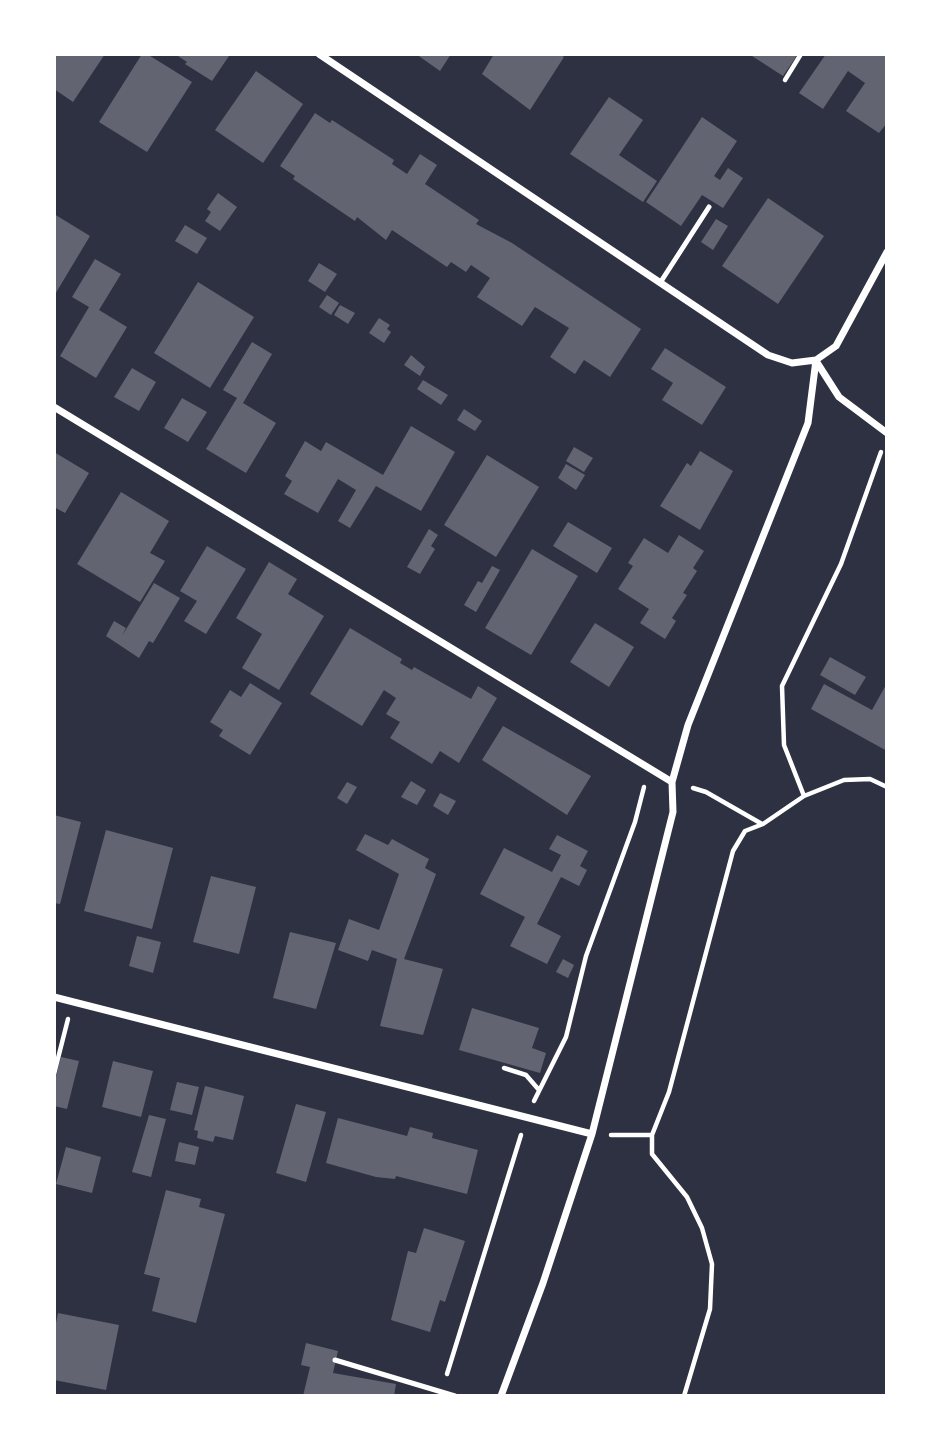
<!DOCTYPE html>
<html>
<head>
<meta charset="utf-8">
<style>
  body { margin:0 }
  #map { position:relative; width:941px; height:1450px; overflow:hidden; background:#2d3142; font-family:Commissioner,sans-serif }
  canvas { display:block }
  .frame { position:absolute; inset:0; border:56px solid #fff; pointer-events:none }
</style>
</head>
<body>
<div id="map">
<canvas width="941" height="1450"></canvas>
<div class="frame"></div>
</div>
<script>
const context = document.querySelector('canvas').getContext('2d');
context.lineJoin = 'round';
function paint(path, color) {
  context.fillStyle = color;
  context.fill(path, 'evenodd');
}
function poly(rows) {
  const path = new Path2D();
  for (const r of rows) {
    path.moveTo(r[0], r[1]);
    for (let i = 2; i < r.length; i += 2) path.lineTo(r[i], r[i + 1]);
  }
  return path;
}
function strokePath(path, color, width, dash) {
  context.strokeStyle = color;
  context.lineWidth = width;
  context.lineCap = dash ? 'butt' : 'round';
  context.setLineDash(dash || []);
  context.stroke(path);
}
paint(poly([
  [54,54,105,54,73,102,54,89],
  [142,54,147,54,192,82,147,152,99,122],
  [175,54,227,54,229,56,212,81,185,64,187,62],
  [416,54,451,54,440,71],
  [494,54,560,54,564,57,530,110,482,74],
  [749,54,798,54,783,76],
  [826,54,887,54,887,123,879,133,846,111,865,83,848,71,823,109,799,93],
  [256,71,303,104,263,163,215,130],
  [609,97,643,120,619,155,657,181,643,202,570,154],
  [315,113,330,123,332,120,394,160,392,164,407,174,420,154,437,165,425,184,479,220,476,224,512,243,641,329,610,377,584,360,575,374,550,357,569,328,535,307,522,326,477,297,490,278,471,265,466,272,451,262,447,267,392,230,386,240,357,217,355,221,293,179,295,176,280,166],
  [702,117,737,141,714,176,720,180,728,168,743,178,723,208,702,195,681,226,646,202],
  [218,193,237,207,220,231,205,221,211,212,207,209],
  [768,198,824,236,778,304,722,266],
  [54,214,90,236,54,296],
  [716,219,728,226,713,250,701,242],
  [185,225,207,238,197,254,175,241],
  [95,259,121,274,99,310,127,327,96,378,60,356,89,307,72,297],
  [319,263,337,274,325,292,308,281],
  [198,282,254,317,210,388,154,353],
  [327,295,339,303,331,315,319,307],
  [340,305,355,313,348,324,334,315],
  [379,318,390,325,387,329,391,332,384,343,369,333],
  [252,342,272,354,243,403,276,423,246,473,206,449,237,398,223,390],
  [665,348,726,387,702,425,662,400,673,383,651,369],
  [411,355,425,367,420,376,404,365],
  [132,368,156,382,139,411,114,397],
  [423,380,448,395,441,405,417,389],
  [182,398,207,412,188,442,164,428],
  [464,409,482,421,475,431,457,420],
  [411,426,455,452,421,511,376,486,350,528,338,521,356,490,338,479,318,513,284,494,292,481,285,476,305,441,321,451,326,442,383,475],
  [574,447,593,458,584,472,566,461],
  [700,451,733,471,700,530,660,506,687,463,691,466],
  [54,452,89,473,65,513,54,507],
  [487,455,539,487,496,557,444,525],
  [566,464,585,475,576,490,558,478],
  [121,492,169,521,150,553,165,561,140,602,77,564],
  [568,522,612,548,597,573,553,546],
  [429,529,438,535,431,546,435,549,420,574,407,567],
  [679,535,704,551,693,568,697,571,683,593,687,595,672,618,676,621,665,639,640,623,649,609,618,589,633,566,628,563,644,538,668,553],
  [207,546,246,569,206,634,184,621,197,601,180,591],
  [532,549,578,576,531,655,485,628],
  [269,562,297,579,288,594,324,616,279,690,242,668,262,634,236,618],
  [492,566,500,570,476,612,464,605,478,581,482,583],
  [154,583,180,598,153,643,149,641,139,658,106,636,114,621,126,628,122,636],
  [595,623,634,647,609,687,570,662],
  [350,628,402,659,400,663,412,670,414,667,471,699,478,686,497,698,459,763,440,751,432,764,390,738,400,722,386,714,396,698,384,690,362,726,310,694],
  [830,657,866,677,855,695,820,675],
  [250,683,282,703,250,755,219,736,223,730,210,722,230,690,241,697],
  [887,683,887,751,811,709,824,684,872,710],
  [503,726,591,776,567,815,482,760],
  [411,781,426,790,417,805,401,797],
  [347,782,357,787,347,804,337,798],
  [440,793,456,801,448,815,433,806],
  [54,815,81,822,60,904,54,903],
  [106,830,173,848,152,929,84,911],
  [365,834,388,845,392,839,429,859,425,868,436,874,404,959,443,969,423,1035,380,1026,397,959,372,950,368,961,338,950,349,919,379,930,399,874,356,850],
  [557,835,588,851,580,866,587,870,579,886,561,877,537,924,561,936,547,964,510,946,525,917,480,894,504,848,552,872,561,855,549,849],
  [211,876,256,887,239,954,193,942],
  [290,932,336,943,316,1009,273,998],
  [137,936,161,942,153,973,129,966],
  [563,959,574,965,568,978,556,972],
  [472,1008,539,1028,532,1048,546,1053,540,1073,459,1050],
  [61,1057,79,1061,67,1109,54,1106,54,1084],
  [113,1061,153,1071,141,1117,102,1107],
  [177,1082,199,1087,192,1115,170,1110],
  [205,1086,244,1096,233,1140,215,1136,213,1142,197,1138,198,1131,194,1130],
  [296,1104,326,1112,306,1182,276,1173],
  [149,1115,166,1119,151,1177,132,1172],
  [338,1118,407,1136,410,1127,433,1133,432,1138,478,1150,467,1194,396,1176,395,1179,376,1177,326,1163],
  [179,1142,199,1147,195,1165,175,1161],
  [66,1147,101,1157,92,1193,56,1184],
  [166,1190,201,1199,199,1207,225,1214,196,1323,152,1311,160,1278,144,1274],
  [424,1228,465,1241,445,1302,440,1300,430,1332,391,1320,408,1251,416,1253],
  [58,1313,119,1325,106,1390,54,1380,54,1333],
  [306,1343,338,1351,333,1373,396,1384,394,1396,303,1396,310,1367,301,1365]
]), '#626471');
strokePath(poly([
  [785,80,801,54],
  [693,788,706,792,762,824],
  [804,796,844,780,870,779,887,787],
  [504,1068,526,1075,539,1090],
  [54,1074,68,1019],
  [534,1101,566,1037,586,956,635,822,644,787],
  [611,1135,652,1135],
  [447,1374,521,1135],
  [684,1396,710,1309,712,1264,702,1228,687,1197,652,1154,652,1135,669,1092,733,851,745,831,763,824,804,796,784,745,782,686,841,564,881,452]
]), '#fff', 4.5);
strokePath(poly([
  [660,283,709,207],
  [335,1360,455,1396]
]), '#fff', 5);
strokePath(poly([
  [319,54,768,355,792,363,816,360,836,346,887,252],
  [816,361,839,397,887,433],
  [54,407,672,782],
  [54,997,592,1134],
  [501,1396,543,1283,592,1134,673,812,672,782,688,725,808,423,816,360]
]), '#fff', 7);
</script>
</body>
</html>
